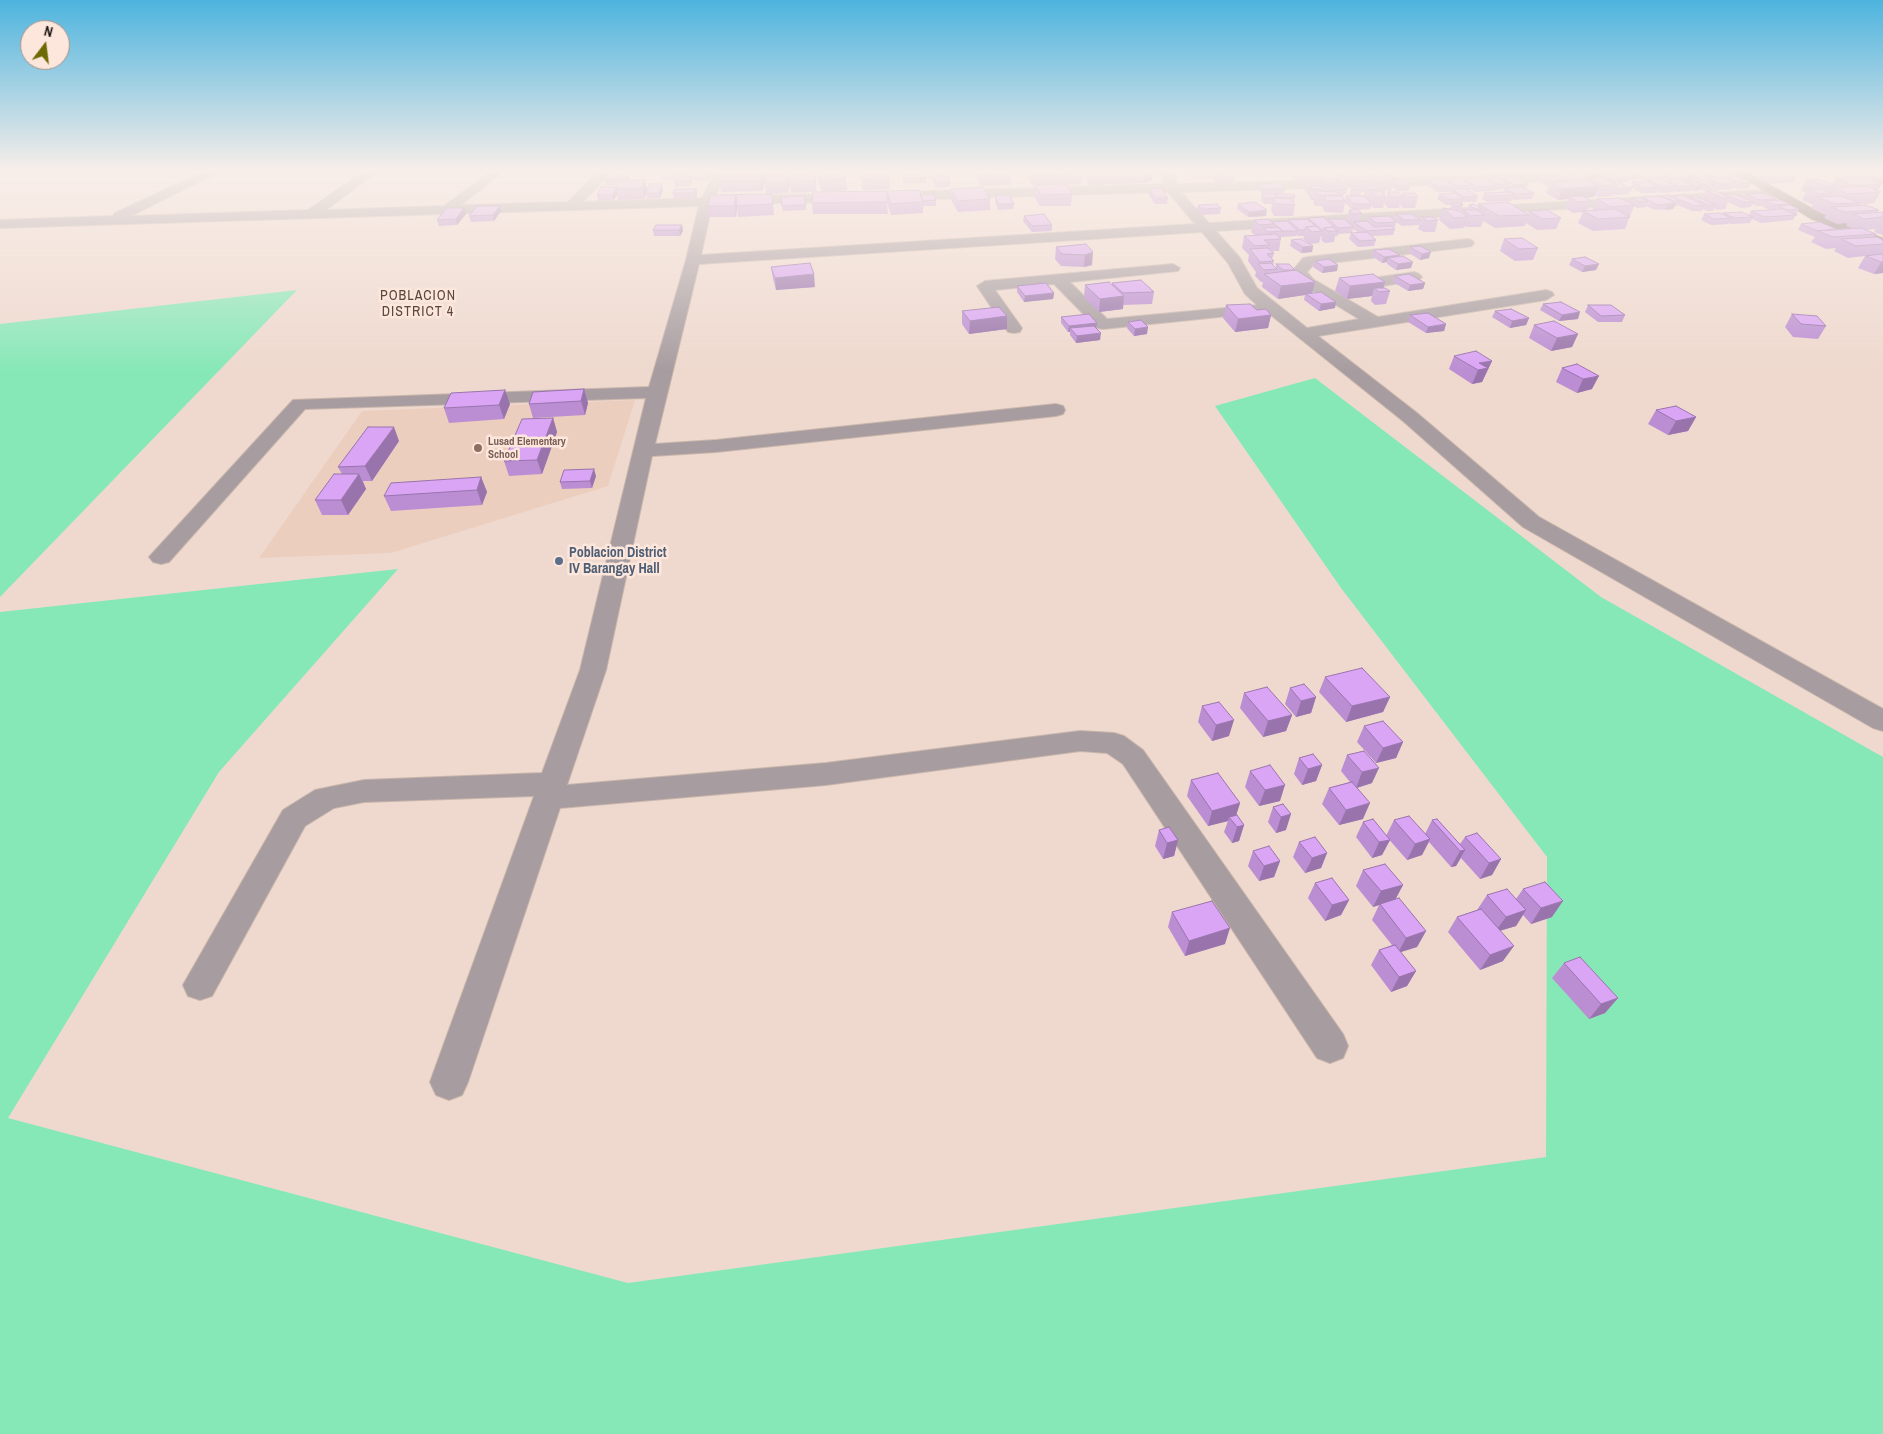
<!DOCTYPE html>
<html>
<head>
<meta charset="utf-8">
<style>
  body { margin:0 }
  #map { position:relative; width:1883px; height:1434px; overflow:hidden; background:#efd9ce; font-family:"Archivo Narrow",sans-serif }
  canvas { display:block }
  .north { position:absolute; left:20px; top:20px; width:50px; height:50px; box-sizing:border-box; background:#fde6db; border:1px solid #a3928a; border-radius:50%; rotate:15deg; font-size:14px; font-weight:700; line-height:20px; text-align:center; color:#1b1410 }
  .north::after { content:''; display:block; margin:auto; width:18px; height:22px; background:#6d6a05; clip-path:polygon(50% 0,100% 100%,50% 72%,0 100%) }
</style>
</head>
<body>
<div id="map">
<canvas width="1883" height="1434"></canvas>
<div class="north">N</div>
</div>
<script>
const context = document.querySelector('canvas').getContext('2d');
context.lineJoin = 'round';
function paint(path, color) {
  context.fillStyle = color;
  context.fill(path, 'evenodd');
}
function poly(rows) {
  const path = new Path2D();
  for (const r of rows) {
    path.moveTo(r[0], r[1]);
    for (let i = 2; i < r.length; i += 2) path.lineTo(r[i], r[i + 1]);
  }
  return path;
}
function strokePath(path, color, width, dash) {
  context.strokeStyle = color;
  context.lineWidth = width;
  context.lineCap = dash ? 'butt' : 'round';
  context.setLineDash(dash || []);
  context.stroke(path);
}
function drawText(font, color, halo, rows, align = 'center') {
  context.font = font + ' "Archivo Narrow",sans-serif';
  context.lineWidth = 5;
  context.setLineDash([]);
  context.textBaseline = 'middle';
  context.strokeStyle = halo;
  context.fillStyle = color;
  for (const [text, x, y, turn = 0] of rows) {
    context.save();
    context.translate(x, y);
    context.rotate((+turn || 0) * Math.PI / 180);
    context.textAlign = isNaN(turn) ? turn : align;
    if (halo) context.strokeText(text, 0, 0);
    context.fillText(text, 0, 0);
    context.restore();
  }
}
paint(poly([
  [635,400,608,486,391,553,259,558,362,411]
]), '#eccebf');
paint(poly([
  [297,290,0,597,0,324],
  [1315,378,1601,597,1883,757,1883,1434,0,1434,0,612,398,569,219,772,8,1118,628,1283,1546,1157,1547,857,1341,588,1215,406]
]), '#87e8b7');
const minor = poly([
  [205,171,220,171,131,216,308,210,364,171,378,171,326,210,444,206,491,171,504,171,461,205,568,202,599,171,612,171,583,202,702,198,715,171,727,171,715,197,850,193,856,197,850,201,712,205,701,255,1195,224,1168,192,898,200,892,196,898,192,1164,184,1162,171,1174,171,1177,184,1656,171,1744,171,1743,175,1739,176,1181,192,1209,223,1778,189,1779,192,1778,195,1773,196,1216,231,1240,258,1257,288,1307,328,1359,319,1303,285,1294,275,1291,272,1294,269,1303,258,1308,257,1467,239,1472,240,1474,243,1472,246,1467,247,1313,265,1307,272,1313,279,1378,317,1546,290,1552,292,1554,295,1546,300,1318,336,1417,413,1539,517,1883,709,1883,731,1873,728,1523,527,1403,421,1267,312,1103,329,1097,328,1054,284,995,290,1022,328,1020,332,1014,333,1008,332,977,286,985,281,1173,264,1180,268,1178,271,1070,282,1107,319,1257,305,1245,294,1228,263,1202,232,699,264,655,444,716,440,1056,404,1063,406,1065,410,1063,414,1056,416,716,452,652,456,606,670,567,785,826,763,1080,731,1114,733,1124,736,1143,750,1343,1034,1348,1046,1343,1058,1330,1063,1317,1058,1123,764,1107,753,1080,751,826,785,560,808,468,1082,462,1095,449,1100,436,1095,430,1082,534,796,364,802,334,808,305,826,212,996,200,1000,188,996,183,985,283,810,315,790,364,780,542,773,580,670,646,398,305,409,169,562,161,564,153,562,149,557,293,400,649,387,686,260,699,206,0,228,0,220,113,216,115,213,205,171],
  [1414,272,1419,274,1422,277,1419,280,1346,292,1338,287,1346,282,1414,272]
]);
const major = poly([
  [1731,171,1745,171,1821,213,1883,238,1883,247,1811,219,1731,171]
]);
strokePath(minor, '#c9b6ac', 2);
strokePath(major, '#c9b6ac', 2);
paint(minor, '#a79c9f');
paint(major, '#79666a');
paint(poly([
  [660,171,710,171,711,175,707,181,692,180,691,186,675,187,674,180,662,180],
  [731,171,789,171,788,193,772,194,774,215,738,217,737,208,736,217,708,217,707,206,766,194,765,183,766,179,764,179,765,182,762,191,721,192,719,181],
  [816,171,816,180,815,192,887,191,920,195,936,200,936,206,923,206,923,213,891,215,887,202,888,214,813,214,812,203,813,192,791,193,790,182],
  [817,171,847,171,847,177,845,177,846,179,847,190,822,192,818,180],
  [848,171,926,171,926,183,903,183,903,174,890,174,890,189,862,190,862,173,848,173],
  [927,171,951,171,951,178,948,178,950,182,950,187,936,188,933,181,933,178,929,179],
  [965,171,1010,171,1012,174,1011,185,981,186,977,177,977,173,965,173],
  [1025,171,1081,171,1083,173,1082,184,1066,185,1072,194,1071,206,1040,206,1034,196,1035,185,1031,185],
  [1085,171,1154,171,1152,180,1144,183,1088,185,1085,173],
  [1192,171,1228,171,1227,174,1234,178,1233,183,1218,184,1214,180,1215,178,1197,178],
  [1289,171,1326,171,1325,178,1336,180,1337,179,1333,175,1334,171,1398,171,1396,179,1393,179,1394,180,1411,185,1409,191,1398,191,1392,187,1391,191,1385,190,1385,194,1383,194,1386,197,1383,208,1373,208,1372,205,1370,209,1357,210,1362,213,1359,222,1367,222,1369,217,1394,220,1396,214,1421,220,1419,225,1402,226,1396,222,1395,227,1393,227,1395,229,1393,235,1372,236,1376,240,1374,246,1358,247,1349,239,1351,233,1359,233,1353,229,1352,233,1338,234,1338,236,1335,236,1334,242,1325,243,1321,240,1322,237,1321,236,1319,243,1309,244,1313,246,1312,252,1301,253,1290,246,1291,240,1309,243,1303,239,1304,236,1298,236,1297,235,1296,236,1281,237,1279,251,1272,251,1274,253,1272,259,1274,261,1273,265,1276,268,1276,264,1295,270,1295,271,1312,293,1335,308,1319,311,1304,300,1305,295,1278,299,1262,287,1263,282,1261,282,1255,276,1256,272,1248,261,1249,255,1242,248,1244,236,1256,236,1251,232,1254,220,1272,222,1287,222,1288,220,1308,220,1308,218,1328,221,1329,219,1346,220,1349,210,1352,209,1345,203,1343,213,1325,212,1322,207,1322,206,1315,206,1313,203,1314,200,1311,200,1309,196,1303,188,1304,183,1321,185,1322,180,1296,181,1293,177,1294,173,1291,173],
  [1346,179,1357,179,1355,186,1352,186,1349,196,1346,196,1345,200,1343,198,1344,194,1346,194,1349,183],
  [1361,192,1364,192,1363,196,1360,196],
  [1411,171,1460,171,1458,176,1440,176,1437,173,1436,175,1414,175],
  [1483,171,1508,171,1506,175,1488,175],
  [1561,171,1587,171,1585,171,1588,172,1584,180,1587,180,1588,178,1601,177,1601,175,1614,175,1616,172,1605,172,1604,171,1634,171,1629,182,1623,182,1622,184,1632,189,1629,194,1616,195,1613,194,1612,196,1598,197,1595,195,1594,197,1585,198,1591,201,1587,211,1592,211,1597,199,1630,203,1632,198,1641,198,1642,197,1662,197,1662,196,1671,197,1672,196,1688,197,1689,196,1702,199,1706,191,1725,195,1725,194,1745,198,1746,194,1776,199,1776,200,1790,204,1789,206,1799,209,1793,220,1761,223,1752,219,1750,223,1732,224,1729,223,1728,224,1711,225,1701,220,1704,214,1722,214,1723,213,1749,215,1751,211,1770,210,1763,207,1764,206,1757,206,1752,204,1751,207,1741,208,1728,202,1725,209,1717,210,1714,208,1713,211,1707,211,1703,209,1702,211,1692,211,1678,205,1677,206,1674,207,1673,209,1655,210,1646,206,1646,207,1637,208,1634,206,1625,229,1593,231,1578,223,1583,212,1573,213,1565,208,1568,199,1558,200,1546,193,1548,187,1538,181,1540,176,1558,179],
  [1641,171,1664,171,1660,179,1665,181,1666,180,1672,180,1665,177,1668,171,1708,171,1704,178,1698,179,1695,177,1694,179,1704,180,1705,178,1718,177,1712,174,1713,171,1735,171,1731,178,1751,183,1748,188,1737,189,1734,187,1733,189,1717,190,1713,188,1712,190,1704,191,1701,189,1700,190,1694,191,1692,190,1691,191,1678,192,1675,191,1674,192,1661,193,1657,191,1656,193,1642,193,1630,187,1632,182,1646,181,1638,177],
  [1760,171,1797,171,1799,172,1793,182,1769,184,1756,179],
  [1840,171,1883,171,1883,184,1881,184,1882,184,1878,191,1881,192,1874,203,1857,205,1879,210,1877,213,1883,212,1883,235,1874,232,1876,229,1865,230,1876,234,1874,237,1883,240,1883,273,1874,274,1858,268,1865,256,1848,258,1834,251,1836,248,1826,249,1811,242,1815,237,1798,230,1801,224,1836,229,1852,228,1846,226,1848,223,1837,224,1824,218,1826,215,1811,208,1813,205,1802,200,1806,193,1801,190,1807,179,1832,184,1835,178,1843,178,1838,175],
  [629,175,630,181,645,180,647,190,662,184,663,190,660,198,647,199,646,195,644,199,618,200,617,195,614,200,598,201,597,195,617,187,618,185,605,185,604,179],
  [1500,177,1528,184,1526,189,1534,193,1532,199,1514,200,1512,199,1512,201,1487,202,1482,199,1484,193,1503,192,1504,189,1495,190,1495,191,1475,192,1470,189,1469,191,1478,196,1476,202,1463,202,1463,204,1461,204,1463,205,1461,212,1462,213,1463,210,1467,210,1469,205,1478,207,1478,204,1528,214,1529,211,1561,218,1556,229,1537,230,1526,223,1525,226,1495,228,1483,221,1481,227,1467,227,1465,226,1464,228,1450,229,1439,220,1443,208,1450,210,1451,205,1446,205,1437,199,1439,194,1451,193,1452,192,1437,192,1426,185,1427,180,1444,179,1445,178,1463,180,1464,179,1486,179,1486,178,1499,178],
  [1259,184,1285,188,1284,194,1295,197,1294,203,1295,205,1293,216,1274,216,1271,210,1272,204,1264,204,1261,200,1262,194,1258,189],
  [696,189,697,194,696,198,674,199,673,193],
  [951,189,990,199,990,210,958,212,951,200],
  [1149,189,1168,198,1167,204,1155,204,1148,194],
  [1388,192,1402,196,1403,193,1418,197,1415,208,1403,208,1400,204,1399,208,1388,208,1384,203],
  [995,195,1014,204,1013,209,998,210,995,201],
  [804,196,806,210,783,211,781,197],
  [1238,204,1266,216,1248,217,1237,209],
  [1198,205,1221,208,1220,214,1201,215,1197,211],
  [464,208,466,214,457,225,439,226,437,220],
  [501,211,494,221,471,222,469,216],
  [1024,216,1052,225,1052,231,1032,232,1023,221],
  [1422,217,1438,220,1435,232,1424,232,1418,229],
  [682,225,683,231,680,236,654,236,653,230],
  [1504,239,1538,248,1533,260,1515,261,1500,251],
  [1086,244,1092,265,1084,267,1061,266,1055,259,1056,247],
  [1410,247,1429,258,1420,260,1409,253],
  [1373,250,1400,255,1399,256,1411,268,1396,270,1387,264,1387,262,1382,263,1372,256],
  [1572,259,1596,270,1582,272,1569,265],
  [1315,261,1337,271,1322,273,1313,267],
  [771,267,815,287,776,290,773,279],
  [1395,276,1425,283,1423,289,1408,291,1393,282],
  [1339,278,1385,282,1384,288,1390,291,1386,304,1375,305,1371,301,1372,296,1347,299,1335,291],
  [1112,283,1154,292,1152,304,1123,305,1123,309,1099,312,1084,297,1085,285,1112,285],
  [1017,286,1054,293,1053,299,1024,302,1017,292],
  [1543,304,1578,319,1559,321,1540,310],
  [1226,305,1257,310,1271,315,1268,328,1235,332,1223,318],
  [1588,305,1625,315,1622,322,1598,322,1585,312],
  [962,311,1007,316,1007,329,969,334,962,324],
  [1495,311,1529,318,1526,325,1510,328,1492,317],
  [1792,314,1826,326,1818,339,1793,337,1785,327],
  [1410,315,1446,324,1444,331,1426,333,1408,322],
  [1061,317,1097,323,1096,328,1100,340,1076,343,1070,335,1070,332,1068,332,1061,323],
  [1128,322,1147,334,1134,336,1127,328],
  [1534,325,1578,334,1572,347,1551,351,1529,338],
  [1454,356,1492,361,1482,382,1472,384,1449,369],
  [1577,364,1592,389,1577,393,1556,382,1562,368],
  [584,389,588,403,585,415,533,418,529,404],
  [510,404,504,419,449,423,444,408],
  [1656,410,1696,417,1688,431,1668,435,1648,424],
  [553,418,557,432,542,474,509,476,504,461],
  [399,441,372,481,363,481,366,489,348,515,322,515,315,500,342,474,338,467],
  [596,476,592,488,562,489,560,482],
  [481,477,487,492,482,505,391,511,384,496],
  [1325,677,1390,697,1383,712,1346,722,1319,692],
  [1290,688,1316,697,1311,713,1296,717,1285,704],
  [1244,693,1292,715,1286,731,1263,737,1240,708],
  [1202,706,1229,736,1212,741,1198,722],
  [1364,726,1403,742,1396,758,1376,763,1357,742],
  [1347,755,1372,783,1357,788,1363,819,1339,825,1322,804,1329,788,1350,782,1341,771],
  [1299,758,1322,765,1316,781,1302,785,1294,774],
  [1250,771,1280,801,1259,806,1245,787],
  [1191,780,1240,803,1236,815,1244,825,1239,841,1232,843,1224,832,1228,821,1208,826,1187,796],
  [1283,804,1286,830,1276,833,1268,822,1273,807],
  [1394,820,1425,834,1432,820,1460,844,1465,837,1501,859,1492,875,1480,879,1461,858,1456,866,1451,867,1429,842,1422,855,1407,860,1386,836],
  [1363,822,1390,840,1382,855,1372,858,1356,837],
  [1159,830,1178,840,1174,856,1163,859,1155,846],
  [1299,842,1327,853,1321,868,1305,873,1293,857],
  [1253,851,1280,861,1274,877,1259,881,1248,866],
  [1363,870,1403,885,1395,900,1426,931,1417,947,1400,952,1416,971,1407,986,1391,992,1371,965,1379,950,1392,945,1372,920,1379,905,1373,907,1356,886],
  [1315,883,1349,900,1341,915,1325,921,1308,898],
  [1523,889,1552,917,1531,924,1523,915,1516,926,1500,931,1503,961,1480,970,1448,932,1457,917,1477,910,1487,895,1516,899],
  [1172,912,1225,944,1185,956,1168,927],
  [1564,963,1618,998,1605,1013,1589,1019,1552,978]
]), '#bb8ed3');
paint(poly([
  [706,171,710,171,711,175,707,181],
  [764,171,765,182,762,191,760,181],
  [789,171,790,181,788,193,787,182],
  [815,171,816,180,815,192],
  [1145,171,1154,171,1152,180,1144,183],
  [1693,171,1698,171,1694,180,1688,180],
  [629,175,630,181,627,185,626,179],
  [691,175,692,180,691,186,690,181],
  [645,180,647,191,646,193,644,199,642,188],
  [662,184,663,190,660,198,659,193],
  [1697,185,1703,185,1700,190,1694,191],
  [1599,186,1594,197,1572,199,1569,197,1568,199,1558,200,1562,189],
  [616,189,617,195,614,200,613,195],
  [696,189,697,194,696,198,695,193],
  [736,195,737,208,736,217,734,206],
  [1676,203,1673,209,1665,210,1667,204],
  [500,206,501,211,494,221,493,215],
  [464,208,466,214,457,225,456,219],
  [1267,210,1266,216,1248,217,1249,212],
  [682,225,683,231,680,236,679,230],
  [1313,246,1312,252,1301,253,1303,247],
  [1093,252,1092,265,1084,267,1085,255],
  [1431,252,1429,258,1420,260,1422,254],
  [1400,255,1398,261,1388,258,1387,262,1382,263,1384,257],
  [1413,262,1411,268,1396,270,1398,264],
  [1881,262,1883,262,1883,273,1874,274],
  [1599,264,1596,270,1582,272,1585,266],
  [1338,265,1337,271,1322,273,1324,267],
  [814,274,815,287,776,290,775,278],
  [1315,282,1312,295,1306,294,1305,295,1278,299,1281,286],
  [1385,282,1382,292,1374,288,1372,296,1347,299,1350,286],
  [1425,283,1423,289,1408,291,1410,285],
  [1054,293,1053,299,1024,302,1025,296],
  [1124,296,1123,309,1099,312,1100,299],
  [1336,302,1335,308,1319,311,1321,304],
  [1580,312,1578,319,1559,321,1562,315],
  [1271,315,1268,328,1235,332,1238,319],
  [1007,316,1007,329,969,334,970,321],
  [1529,318,1526,325,1510,328,1512,321],
  [1097,323,1096,329,1070,328,1070,332,1068,332,1069,326],
  [1446,324,1444,331,1426,333,1428,327],
  [1148,327,1147,334,1134,336,1135,329],
  [1101,333,1100,340,1076,343,1077,336],
  [1578,334,1572,347,1551,351,1557,338],
  [1492,361,1482,382,1472,384,1478,370,1479,363],
  [1599,376,1592,389,1577,393,1583,379],
  [584,389,588,403,585,415,581,401],
  [505,390,510,404,504,419,499,405],
  [1696,417,1688,431,1668,435,1676,421],
  [553,418,557,432,542,474,537,460],
  [394,427,399,441,372,481,365,466],
  [594,469,596,476,592,488,590,481],
  [359,474,366,489,348,515,341,500],
  [481,477,487,492,482,505,477,490],
  [1316,697,1311,713,1296,717,1301,701],
  [1390,697,1383,712,1346,722,1352,706],
  [1292,715,1286,731,1263,737,1268,721],
  [1234,720,1229,736,1212,741,1216,725],
  [1403,742,1396,758,1376,763,1383,748],
  [1322,765,1316,781,1302,785,1308,769],
  [1379,768,1372,783,1356,788,1362,772],
  [1285,785,1280,801,1259,806,1265,790],
  [1240,803,1235,819,1229,817,1228,821,1208,826,1212,811],
  [1370,803,1363,819,1339,825,1346,810],
  [1291,814,1286,830,1276,833,1281,817],
  [1244,825,1239,841,1232,843,1237,827],
  [1430,839,1422,855,1407,860,1415,844],
  [1178,840,1174,856,1163,859,1167,843],
  [1390,840,1382,855,1372,858,1379,842],
  [1465,850,1456,866,1451,867,1460,851],
  [1327,853,1321,868,1305,873,1312,858],
  [1501,859,1492,875,1480,879,1489,863],
  [1280,861,1274,877,1259,881,1264,866],
  [1403,885,1395,900,1373,907,1381,891],
  [1349,900,1341,915,1325,921,1332,905],
  [1563,901,1552,917,1531,924,1541,908],
  [1526,910,1516,926,1495,932,1506,917],
  [1230,928,1225,944,1185,956,1189,941],
  [1426,931,1417,947,1398,953,1406,938],
  [1514,946,1503,961,1480,970,1490,955],
  [1416,971,1407,986,1391,992,1399,977],
  [1618,998,1605,1013,1589,1019,1601,1004]
]), '#9974ac');
const building = poly([
  [723,171,764,171,760,181,719,181,723,171],
  [767,171,789,171,787,182,765,183,767,171],
  [792,171,815,171,815,181,790,182,792,171],
  [818,171,843,171,846,179,821,181,818,171],
  [862,171,890,171,890,178,861,179,862,171],
  [903,171,926,171,926,178,903,178,903,171],
  [979,171,1010,171,1012,174,981,175,979,171],
  [1030,171,1081,171,1083,173,1032,175,1030,171],
  [1335,171,1358,171,1362,173,1339,174,1335,171],
  [1563,171,1571,171,1577,174,1570,174,1563,171],
  [1577,171,1584,171,1588,172,1581,173,1577,171],
  [1769,171,1797,171,1799,172,1775,173,1769,171],
  [1855,171,1883,171,1883,173,1858,172,1855,171],
  [1230,174,1234,178,1219,178,1215,175,1230,174],
  [607,175,629,175,626,179,604,179,607,175],
  [676,175,691,175,690,181,674,181,676,175],
  [1601,175,1613,175,1624,180,1612,180,1601,175],
  [933,176,947,176,950,182,936,182,933,176],
  [1337,176,1344,176,1349,183,1341,183,1337,176],
  [1371,176,1383,177,1388,183,1375,182,1371,176],
  [1386,176,1391,176,1394,180,1389,180,1386,176],
  [1514,176,1528,184,1514,185,1500,177,1514,176],
  [1540,176,1552,176,1562,182,1551,182,1540,176],
  [1358,177,1367,177,1370,181,1361,181,1358,177],
  [1497,177,1509,184,1498,184,1486,178,1497,177],
  [1601,177,1617,185,1603,186,1588,178,1601,177],
  [1721,177,1736,183,1720,184,1705,178,1721,177],
  [1739,177,1751,183,1740,183,1727,178,1739,177],
  [1863,177,1882,184,1853,186,1835,178,1863,177],
  [1323,178,1335,178,1339,184,1326,183,1323,178],
  [1445,178,1459,178,1471,185,1457,186,1445,178],
  [1483,178,1496,186,1477,187,1464,179,1483,178],
  [1443,179,1455,186,1439,187,1427,180,1443,179],
  [1661,179,1677,186,1663,187,1648,180,1661,179],
  [1679,179,1694,186,1680,187,1666,180,1679,179],
  [1693,179,1701,179,1714,185,1706,185,1693,179],
  [1807,179,1819,179,1837,186,1825,187,1807,179],
  [645,180,642,188,616,189,619,181,645,180],
  [1394,180,1403,180,1411,185,1399,186,1394,182,1394,180],
  [1587,180,1599,186,1562,189,1550,182,1587,180],
  [1685,180,1692,180,1703,185,1697,185,1685,180],
  [1646,181,1659,187,1644,188,1632,182,1646,181],
  [1611,182,1618,182,1632,189,1618,189,1615,188,1617,185,1611,182],
  [1280,183,1285,188,1264,189,1259,184,1280,183],
  [1304,183,1320,183,1322,186,1311,185,1310,190,1304,183],
  [649,184,662,184,659,193,646,193,649,184],
  [1066,184,1072,194,1041,195,1035,185,1066,184],
  [1311,185,1323,186,1325,190,1313,189,1311,185],
  [1366,185,1375,186,1377,189,1368,189,1366,185],
  [1330,186,1343,187,1345,190,1332,189,1330,186],
  [1352,186,1360,186,1362,189,1354,189,1352,186],
  [1866,186,1881,192,1847,194,1833,188,1866,186],
  [601,187,617,187,613,195,597,195,601,187],
  [983,187,990,199,958,201,951,189,983,187],
  [1522,187,1534,193,1516,194,1505,188,1522,187],
  [1161,188,1168,198,1155,198,1149,189,1161,188],
  [675,189,696,189,695,193,673,193,675,189],
  [1452,189,1466,189,1478,196,1464,197,1452,189],
  [1808,189,1821,189,1832,193,1819,194,1808,189],
  [919,190,923,202,891,204,887,191,919,190],
  [1714,190,1730,198,1723,198,1706,191,1714,190],
  [887,191,887,202,812,203,813,192,887,191],
  [1316,191,1338,192,1340,195,1318,195,1316,191],
  [1372,191,1381,191,1386,197,1376,197,1372,191],
  [1388,192,1399,192,1402,197,1391,197,1388,192],
  [1508,192,1514,195,1489,196,1484,193,1508,192],
  [1403,193,1415,193,1418,197,1406,197,1403,193],
  [1455,193,1464,199,1448,199,1439,194,1455,193],
  [1763,193,1776,199,1760,200,1746,194,1763,193],
  [772,194,773,204,737,206,736,195,734,206,707,206,711,195,772,194],
  [934,194,936,200,923,201,920,195,934,194],
  [1262,194,1276,194,1275,198,1266,198,1262,194],
  [1276,194,1294,194,1295,197,1277,197,1276,194],
  [1725,194,1735,194,1754,202,1743,202,1725,194],
  [995,195,1010,195,1014,204,998,204,995,195],
  [1668,195,1680,201,1674,201,1662,196,1668,195],
  [1682,195,1705,205,1694,206,1672,196,1682,195],
  [804,196,806,205,782,206,781,197,804,196],
  [1324,196,1342,196,1345,201,1327,201,1324,196],
  [1346,196,1364,196,1372,204,1354,204,1346,196],
  [1582,196,1591,201,1578,202,1569,197,1582,196],
  [1661,196,1676,203,1658,205,1642,197,1661,196],
  [1689,196,1695,196,1716,205,1709,205,1689,196],
  [1841,196,1859,203,1835,204,1817,197,1841,196],
  [1273,198,1292,199,1295,205,1276,204,1273,198],
  [1620,198,1635,205,1611,207,1597,199,1620,198],
  [1632,198,1641,198,1648,201,1640,202,1632,198],
  [1780,200,1790,204,1775,205,1766,201,1780,200],
  [1255,202,1267,210,1249,212,1238,204,1255,202],
  [1508,202,1529,215,1499,216,1478,204,1508,202],
  [1452,203,1459,203,1463,205,1456,206,1452,203],
  [1217,204,1221,208,1202,209,1198,205,1217,204],
  [1474,204,1482,209,1476,209,1469,205,1474,204],
  [1790,205,1799,209,1787,210,1779,206,1790,205],
  [1866,205,1879,210,1844,212,1831,207,1866,205],
  [477,206,500,206,493,215,469,216,477,206],
  [447,208,464,208,456,219,437,220,447,208],
  [1443,208,1459,211,1468,217,1454,218,1443,208],
  [1356,209,1362,213,1354,214,1349,210,1356,209],
  [1615,209,1630,217,1598,219,1583,211,1615,209],
  [1783,209,1797,215,1764,217,1751,211,1783,209],
  [1463,210,1477,210,1485,215,1471,216,1463,210],
  [1547,210,1561,218,1542,219,1529,211,1547,210],
  [1741,212,1753,217,1735,218,1723,213,1741,212],
  [1883,212,1883,217,1864,219,1853,214,1883,212],
  [1720,213,1731,218,1714,219,1704,214,1720,213],
  [1044,214,1052,225,1032,226,1024,216,1044,214],
  [1396,214,1412,214,1421,220,1404,220,1396,214],
  [1389,216,1397,222,1376,223,1369,217,1389,216],
  [1323,217,1339,231,1337,231,1333,227,1324,228,1323,231,1308,218,1323,217],
  [1422,217,1433,217,1438,220,1427,221,1422,217],
  [1268,219,1274,224,1259,225,1254,220,1268,219],
  [1307,219,1316,226,1306,227,1305,230,1300,230,1288,220,1307,219],
  [1329,219,1344,219,1354,227,1338,228,1329,219],
  [1287,221,1298,231,1282,231,1283,231,1272,222,1287,221],
  [1367,221,1374,227,1391,226,1395,229,1367,231,1353,222,1367,221],
  [1820,222,1836,229,1818,231,1801,224,1820,222],
  [656,225,682,225,679,230,653,230,656,225],
  [1316,226,1322,231,1312,232,1306,227,1316,226],
  [1277,227,1283,231,1268,232,1263,228,1277,227],
  [1333,227,1337,231,1328,231,1324,228,1333,227],
  [1861,228,1876,234,1833,237,1818,231,1861,228],
  [1367,232,1376,240,1360,241,1351,233,1367,232],
  [1276,234,1281,239,1264,240,1270,245,1255,246,1244,236,1276,234],
  [1877,237,1883,240,1883,244,1856,246,1841,239,1877,237],
  [1522,238,1538,248,1519,249,1504,239,1522,238],
  [1301,239,1313,246,1303,247,1291,240,1301,239],
  [1086,244,1093,252,1085,255,1062,254,1056,247,1086,244],
  [1420,246,1431,252,1422,254,1410,247,1420,246],
  [1268,248,1274,253,1267,254,1274,261,1260,262,1250,249,1268,248],
  [1389,249,1400,255,1384,257,1373,250,1389,249],
  [1881,254,1883,254,1883,262,1881,262,1866,256,1881,254],
  [1403,256,1413,262,1398,264,1388,258,1403,256],
  [1585,257,1599,264,1585,266,1572,259,1585,257],
  [1329,259,1338,265,1324,267,1315,261,1329,259],
  [810,263,814,274,775,278,771,267,810,263],
  [1271,263,1277,269,1264,270,1258,264,1271,263],
  [1276,264,1289,264,1295,270,1283,270,1276,264],
  [1296,270,1315,282,1281,286,1264,274,1296,270],
  [1373,274,1385,282,1350,286,1339,278,1373,274],
  [1409,274,1425,283,1410,285,1395,276,1409,274],
  [1141,280,1154,292,1123,293,1112,283,1141,280],
  [1109,282,1124,296,1100,299,1085,285,1109,282],
  [1046,283,1054,293,1025,296,1017,286,1046,283],
  [1374,288,1385,288,1390,291,1379,292,1374,288],
  [1321,292,1336,302,1321,304,1306,294,1321,292],
  [1561,302,1580,312,1562,315,1543,304,1561,302],
  [1250,304,1257,310,1266,309,1271,315,1238,319,1226,305,1250,304],
  [1588,305,1611,305,1625,315,1601,316,1588,305],
  [999,307,1007,316,970,321,962,311,999,307],
  [1511,309,1529,318,1512,321,1495,311,1511,309],
  [1428,313,1446,324,1428,327,1410,315,1428,313],
  [1089,314,1097,323,1069,326,1061,317,1089,314],
  [1792,314,1817,316,1826,326,1801,324,1792,314],
  [1141,320,1148,327,1135,329,1128,322,1141,320],
  [1554,321,1578,334,1557,338,1534,325,1554,321],
  [1094,326,1101,333,1077,336,1070,328,1094,326],
  [1476,351,1492,361,1479,363,1488,368,1478,370,1454,356,1476,351],
  [1577,364,1599,376,1583,379,1562,368,1577,364],
  [584,389,581,401,529,404,533,392,584,389],
  [505,390,499,405,444,408,451,393,505,390],
  [1676,406,1696,417,1676,421,1656,410,1676,406],
  [553,418,537,460,504,461,522,419,553,418],
  [368,427,394,427,365,466,338,467,368,427],
  [594,469,590,481,560,482,564,470,594,469],
  [334,474,359,474,341,500,315,500,334,474],
  [481,477,477,490,384,496,391,483,481,477],
  [1362,668,1390,697,1352,706,1325,677,1362,668],
  [1304,684,1316,697,1301,701,1290,688,1304,684],
  [1267,687,1292,715,1268,721,1244,693,1267,687],
  [1219,702,1234,720,1216,725,1202,706,1219,702],
  [1383,721,1403,742,1383,748,1364,726,1383,721],
  [1364,751,1379,768,1362,772,1347,755,1364,751],
  [1313,754,1322,765,1308,769,1299,758,1313,754],
  [1270,765,1285,785,1265,790,1250,771,1270,765],
  [1218,773,1240,803,1212,811,1191,780,1218,773],
  [1352,782,1370,803,1346,810,1329,788,1352,782],
  [1283,804,1291,814,1281,817,1273,807,1283,804],
  [1237,815,1244,825,1237,827,1229,817,1237,815],
  [1409,816,1430,839,1415,844,1394,820,1409,816],
  [1373,819,1390,840,1379,842,1363,822,1373,819],
  [1437,819,1465,850,1460,851,1432,820,1437,819],
  [1169,827,1178,840,1167,843,1159,830,1169,827],
  [1477,833,1501,859,1489,863,1465,837,1477,833],
  [1315,837,1327,853,1312,858,1299,842,1315,837],
  [1269,846,1280,861,1264,866,1253,851,1269,846],
  [1385,864,1403,885,1381,891,1363,870,1385,864],
  [1332,878,1349,900,1332,905,1315,883,1332,878],
  [1545,882,1563,901,1541,908,1523,889,1545,882],
  [1507,889,1526,910,1506,917,1487,895,1507,889],
  [1399,898,1426,931,1406,938,1380,904,1399,898],
  [1212,901,1230,928,1189,941,1172,912,1212,901],
  [1481,909,1514,946,1490,955,1457,917,1481,909],
  [1395,945,1416,971,1399,977,1379,950,1395,945],
  [1580,957,1618,998,1601,1004,1564,963,1580,957]
]);
paint(building, '#daa5f5');
strokePath(building, '#9974ac', 1);
const sky = context.createLinearGradient(0, 0, 0, 371);
sky.addColorStop(0, '#4db4de');
sky.addColorStop(0.46, '#f8eee9');
sky.addColorStop(1, '#f8eee900');
context.fillStyle = sky;
context.fillRect(0, 0, 1883, 371);
for (const [x, y, r, color] of [
  [478,448,5,"#8d6e63"],
  [559,561,5,"#5c6f8a"]
]) {
  const dot = new Path2D();
  dot.arc(x, y, r, 0, 2 * Math.PI);
  context.fillStyle = color;
  context.fill(dot);
  strokePath(dot, '#fde6db', 2);
}
drawText('bold 11px', '#785e54', '#fde6db', [
  ["Lusad Elementary",488,442],
  ["School",488,455]
], 'left');
context.letterSpacing = '1px';
drawText('14px', '#5a473e', '#fde6db', [
  ["POBLACION",418,296],
  ["DISTRICT 4",418,312]
]);
context.letterSpacing = '0px';
drawText('bold 14px', '#4e5e75', '#fde6db', [
  ["Poblacion District",569,553],
  ["IV Barangay Hall",569,569]
], 'left');
</script>
</body>
</html>
